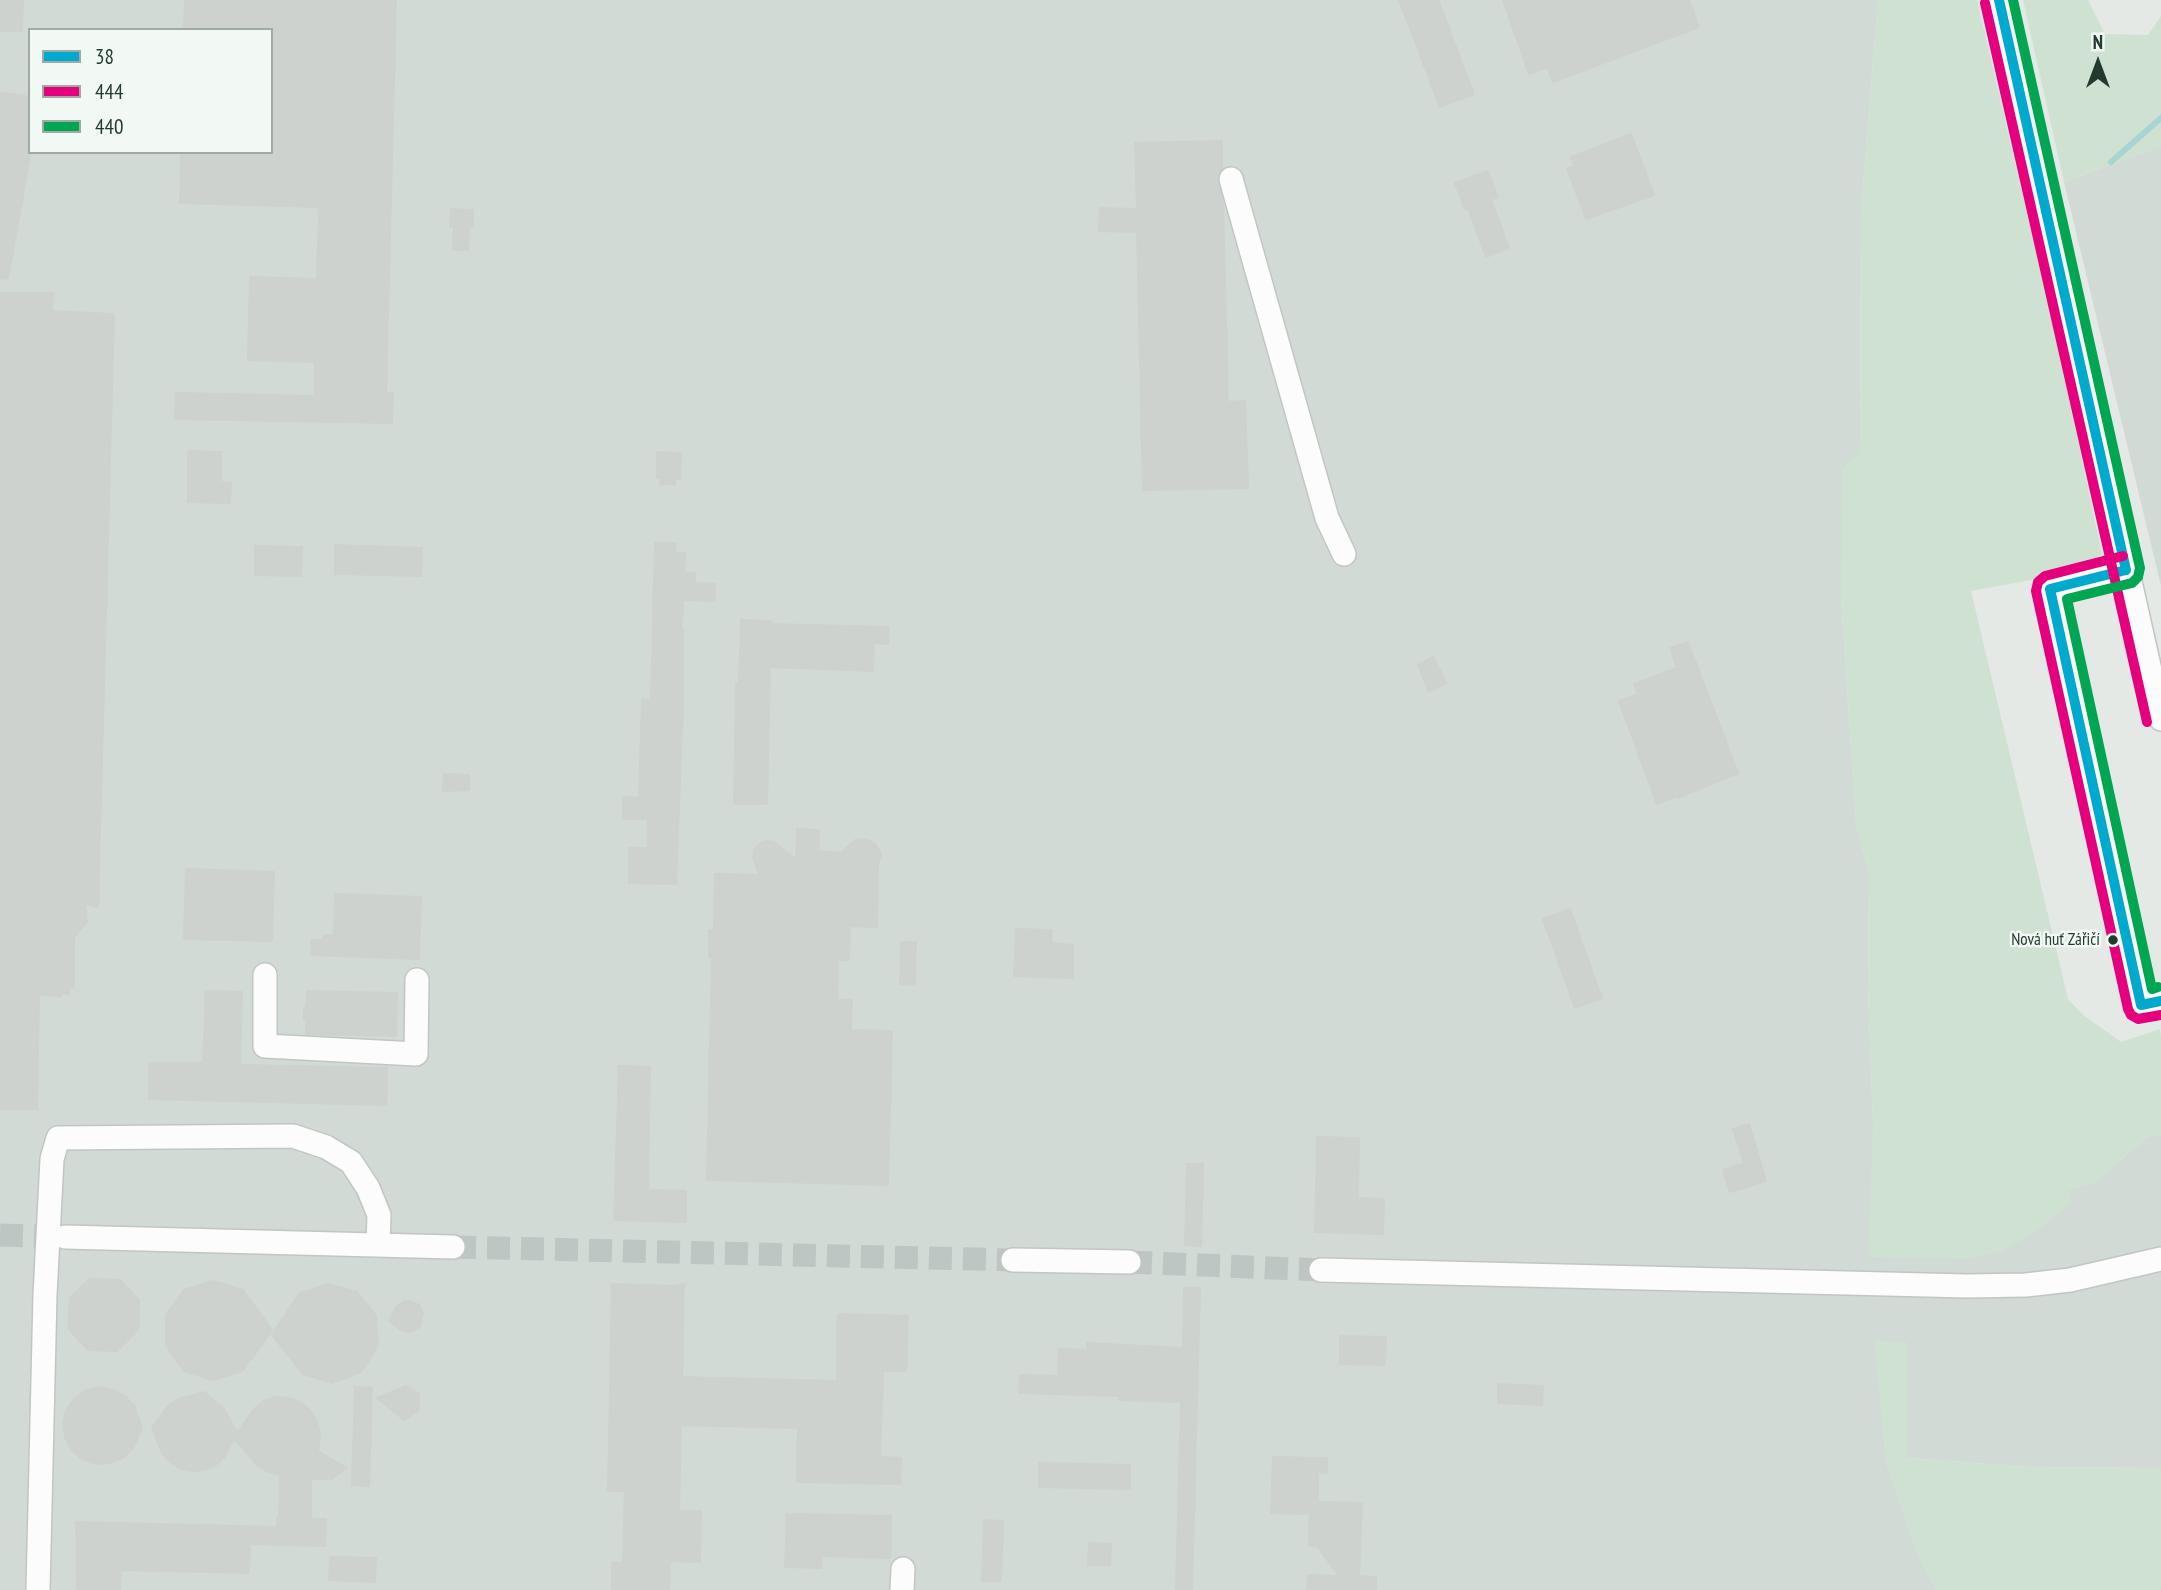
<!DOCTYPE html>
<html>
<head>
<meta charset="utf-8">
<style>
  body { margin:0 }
  #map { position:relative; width:2161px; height:1590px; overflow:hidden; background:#e4e9e6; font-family:"PT Sans Narrow",sans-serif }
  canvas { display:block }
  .legend { position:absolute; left:28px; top:28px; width:245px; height:126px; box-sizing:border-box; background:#f2f8f4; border:2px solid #9faca6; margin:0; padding:9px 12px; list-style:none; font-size:21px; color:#233a31 }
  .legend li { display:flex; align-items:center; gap:14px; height:35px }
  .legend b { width:35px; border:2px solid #9faca6 }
  .north { position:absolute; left:2063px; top:28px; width:70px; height:70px; -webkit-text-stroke:5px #f2f8f4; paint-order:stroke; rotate:0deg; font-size:19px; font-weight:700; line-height:28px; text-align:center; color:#233a31 }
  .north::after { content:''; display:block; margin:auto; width:24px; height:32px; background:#233a31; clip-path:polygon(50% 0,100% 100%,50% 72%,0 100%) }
</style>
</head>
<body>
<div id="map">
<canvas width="2161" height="1590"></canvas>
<ul class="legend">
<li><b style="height:9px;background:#00a9ce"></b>38</li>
<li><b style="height:9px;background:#e5007d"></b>444</li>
<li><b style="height:9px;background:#00a651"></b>440</li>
</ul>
<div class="north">N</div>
</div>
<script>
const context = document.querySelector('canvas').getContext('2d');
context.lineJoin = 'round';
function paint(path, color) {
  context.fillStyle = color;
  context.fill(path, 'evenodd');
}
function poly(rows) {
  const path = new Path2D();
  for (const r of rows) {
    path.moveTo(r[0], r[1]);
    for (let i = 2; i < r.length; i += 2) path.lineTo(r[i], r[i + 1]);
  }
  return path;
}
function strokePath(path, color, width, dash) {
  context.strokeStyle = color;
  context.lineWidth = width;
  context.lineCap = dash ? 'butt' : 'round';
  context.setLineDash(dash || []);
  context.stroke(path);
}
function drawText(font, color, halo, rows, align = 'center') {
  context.font = font + ' "PT Sans Narrow",sans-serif';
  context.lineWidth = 5;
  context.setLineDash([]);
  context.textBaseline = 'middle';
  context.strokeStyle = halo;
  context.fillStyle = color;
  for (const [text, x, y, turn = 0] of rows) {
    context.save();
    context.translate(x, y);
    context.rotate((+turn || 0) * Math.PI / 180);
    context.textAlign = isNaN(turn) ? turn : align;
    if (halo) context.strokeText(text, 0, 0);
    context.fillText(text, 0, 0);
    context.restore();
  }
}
paint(poly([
  [0,0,1878,0,1861,210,1860,453,1841,597,1856,823,1869,874,1868,989,1873,1122,2069,1189,2094,1183,2147,1137,2161,1134,2161,1468,2029,1467,1907,1458,1907,1343,1875,1341,1886,1462,1918,1555,1936,1590,0,1590],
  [30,30,271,30,271,152,30,152],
  [2161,146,2161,586,2064,182]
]), '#d2dad5');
paint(poly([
  [1878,0,1977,0,2052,320,2102,554,2080,571,1971,591,2068,999,2083,1015,2121,1042,2160,1029,2161,1036,2161,1134,2147,1137,2094,1183,2069,1189,2072,1202,2038,1230,2002,1251,1970,1259,1868,1257,1873,1122,1868,989,1869,874,1856,823,1841,597,1842,468,1860,453,1861,210],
  [2023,0,2088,0,2105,34,2148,35,2161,16,2161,146,2064,182],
  [1874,1341,1907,1342,1907,1458,2029,1467,2161,1468,2161,1590,1936,1590,1918,1555,1886,1462]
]), '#cfe1d1');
strokePath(poly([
  [2111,162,2161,118]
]), '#a8d5d3', 6);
const building = poly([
  [0,0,23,0,22,31,0,31,0,0],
  [185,0,396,0,386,393,393,393,392,423,175,419,176,393,315,396,315,362,248,360,250,277,317,279,319,217,318,207,180,203,181,152,271,152,271,30,184,30,185,0],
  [1399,0,1438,0,1474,94,1440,107,1399,0],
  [1503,0,1689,0,1699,27,1553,82,1547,67,1529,74,1503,0],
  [0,92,30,97,30,156,8,279,0,278,0,92],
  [1631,134,1654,195,1586,219,1567,169,1574,166,1571,157,1631,134],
  [1222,141,1222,168,1218,175,1217,182,1223,202,1228,402,1245,401,1248,488,1143,490,1137,232,1099,231,1100,208,1137,209,1135,143,1222,141],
  [1488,171,1498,197,1491,199,1509,248,1486,257,1468,208,1465,209,1455,183,1488,171],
  [451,209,473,210,473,227,469,227,468,250,453,250,454,227,450,227,451,209],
  [0,293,53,293,52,311,114,314,98,907,85,904,87,922,74,937,74,988,69,988,69,994,62,993,61,996,39,995,37,1109,0,1109,0,293],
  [188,451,221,452,221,482,231,483,230,503,188,502,188,451],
  [657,452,681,453,680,479,676,479,675,484,660,484,661,478,657,478,657,452],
  [655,543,676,543,675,552,685,553,684,573,695,573,695,583,715,584,714,601,683,600,681,630,683,630,683,700,676,884,629,883,629,848,647,848,648,819,623,819,623,797,639,798,642,699,651,700,655,543],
  [335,545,422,548,421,576,335,574,335,545],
  [255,546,302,547,301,576,255,575,255,546],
  [741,620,771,621,771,624,889,627,888,644,874,643,873,671,770,667,767,804,734,804,736,683,739,683,741,620],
  [1688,642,1738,773,1678,798,1677,796,1657,804,1619,701,1638,694,1634,684,1677,668,1670,648,1688,642],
  [1433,657,1446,683,1429,692,1418,665,1433,657],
  [444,774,469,775,469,790,443,791,444,774],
  [797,829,819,830,818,851,841,853,855,840,865,839,875,844,881,853,878,866,877,927,850,926,849,960,838,960,837,1000,852,1000,851,1030,892,1031,888,1185,707,1180,712,957,709,957,709,930,714,930,715,874,759,875,753,858,754,850,759,844,766,841,774,842,796,859,797,829],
  [186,869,274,872,272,941,184,939,186,869],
  [335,894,421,897,419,959,312,955,311,940,324,940,324,935,334,935,335,894],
  [1570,909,1602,998,1575,1008,1543,919,1570,909],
  [1016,929,1052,930,1051,943,1073,945,1073,978,1014,976,1016,929],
  [901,942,916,942,915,985,900,984,901,942],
  [206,991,242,992,240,1065,387,1068,386,1105,149,1099,150,1063,203,1063,206,991],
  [307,991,397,993,396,1036,306,1034,306,1020,304,1019,304,1009,307,1005,307,991],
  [619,1066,650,1067,648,1190,686,1191,686,1222,614,1220,619,1066],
  [1749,1124,1766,1181,1730,1192,1723,1170,1744,1163,1733,1129,1749,1124],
  [1317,1137,1359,1138,1358,1198,1384,1199,1383,1234,1315,1232,1317,1137],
  [1187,1164,1203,1164,1201,1246,1185,1245,1187,1164],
  [90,1279,120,1280,139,1300,138,1330,117,1351,88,1350,68,1328,70,1298,90,1279],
  [213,1281,243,1290,272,1330,251,1360,246,1359,249,1361,243,1371,213,1380,184,1371,166,1346,166,1315,184,1290,213,1281],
  [328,1284,357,1292,376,1316,378,1346,361,1372,332,1383,303,1374,272,1335,299,1294,328,1284],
  [612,1284,674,1286,684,1284,682,1377,837,1381,838,1314,908,1316,906,1371,883,1371,880,1457,901,1458,900,1484,797,1482,798,1428,681,1425,679,1511,701,1511,700,1562,670,1561,669,1590,612,1590,612,1563,623,1563,625,1491,608,1491,612,1284],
  [1184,1288,1200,1288,1192,1590,1176,1590,1181,1402,1120,1400,1120,1396,1019,1393,1020,1375,1058,1376,1059,1349,1087,1350,1087,1343,1183,1348,1184,1288],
  [405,1301,410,1301,419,1305,423,1313,420,1327,411,1332,401,1330,389,1321,396,1307,405,1301],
  [1340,1336,1386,1337,1385,1365,1340,1364,1340,1336],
  [1498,1384,1543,1386,1542,1405,1498,1403,1498,1384],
  [406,1386,419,1394,419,1410,404,1420,377,1398,406,1386],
  [100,1387,114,1390,126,1397,135,1407,142,1428,133,1448,123,1458,110,1463,96,1464,82,1459,72,1450,65,1437,63,1423,66,1410,75,1398,86,1390,100,1387],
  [355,1387,372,1388,369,1486,352,1485,355,1387],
  [204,1392,224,1409,237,1432,236,1435,254,1409,264,1401,276,1397,288,1398,300,1402,310,1410,317,1421,320,1433,318,1451,347,1468,332,1479,311,1479,311,1519,326,1519,325,1546,250,1544,249,1573,121,1570,120,1590,77,1590,76,1522,277,1527,277,1518,279,1518,280,1474,268,1472,257,1465,234,1438,225,1456,217,1464,205,1470,193,1471,181,1469,170,1462,162,1453,152,1428,168,1406,178,1399,204,1392],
  [1273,1457,1327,1458,1327,1473,1318,1472,1318,1502,1362,1503,1359,1576,1376,1577,1376,1590,1307,1590,1308,1575,1339,1576,1317,1546,1309,1546,1310,1514,1271,1513,1273,1457],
  [1039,1463,1130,1465,1130,1489,1039,1487,1039,1463],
  [787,1514,891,1516,890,1558,822,1556,821,1568,785,1567,787,1514],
  [984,1520,1003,1521,1001,1581,982,1581,984,1520],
  [1089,1543,1111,1544,1110,1565,1088,1565,1089,1543],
  [330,1557,376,1558,375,1582,329,1580,330,1557]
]);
paint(building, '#cdd2cf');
strokePath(building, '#cdd2cf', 2);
strokePath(poly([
  [0,1235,65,1237],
  [453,1247,1013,1260],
  [1129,1262,1321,1270]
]), '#bdc6c2', 23, [23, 11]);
const minor = poly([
  [1999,0,2161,719],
  [1231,179,1327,518,1344,554],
  [2126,570,2050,589,2141,1005,2161,1001],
  [265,975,265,1046,416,1054,417,980],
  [65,1237,453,1247],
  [1013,1260,1129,1262],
  [1321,1270,1967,1286,2026,1285,2070,1280,2161,1259],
  [38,1590,45,1295,52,1159,58,1138,293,1136,326,1147,351,1162,368,1188,379,1215,378,1245],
  [902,1590,903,1569]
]);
strokePath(minor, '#c1c6c3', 26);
strokePath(minor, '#fbfcfb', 23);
strokePath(poly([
  [1999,0,2126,570],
  [2126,570,2050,589,2141,1005,2161,1001]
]), '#00a9ce', 10);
strokePath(poly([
  [1985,3,2147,722],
  [2123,556,2045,576,2038,582,2036,591,2128,1009,2131,1015,2138,1019,2161,1015]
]), '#e5007d', 10);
strokePath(poly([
  [2013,0,2140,568,2138,577,2132,583,2067,599,2152,989,2158,987]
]), '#00a651', 10);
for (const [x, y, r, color] of [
  [2113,940,6,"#233a31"]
]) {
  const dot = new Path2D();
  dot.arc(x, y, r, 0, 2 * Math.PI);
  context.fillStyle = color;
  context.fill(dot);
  strokePath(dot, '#f2f8f4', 2.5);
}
drawText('17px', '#233a31', '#f2f8f4', [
  ["Nová huť Zářičí",2100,940]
], 'right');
</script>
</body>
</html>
